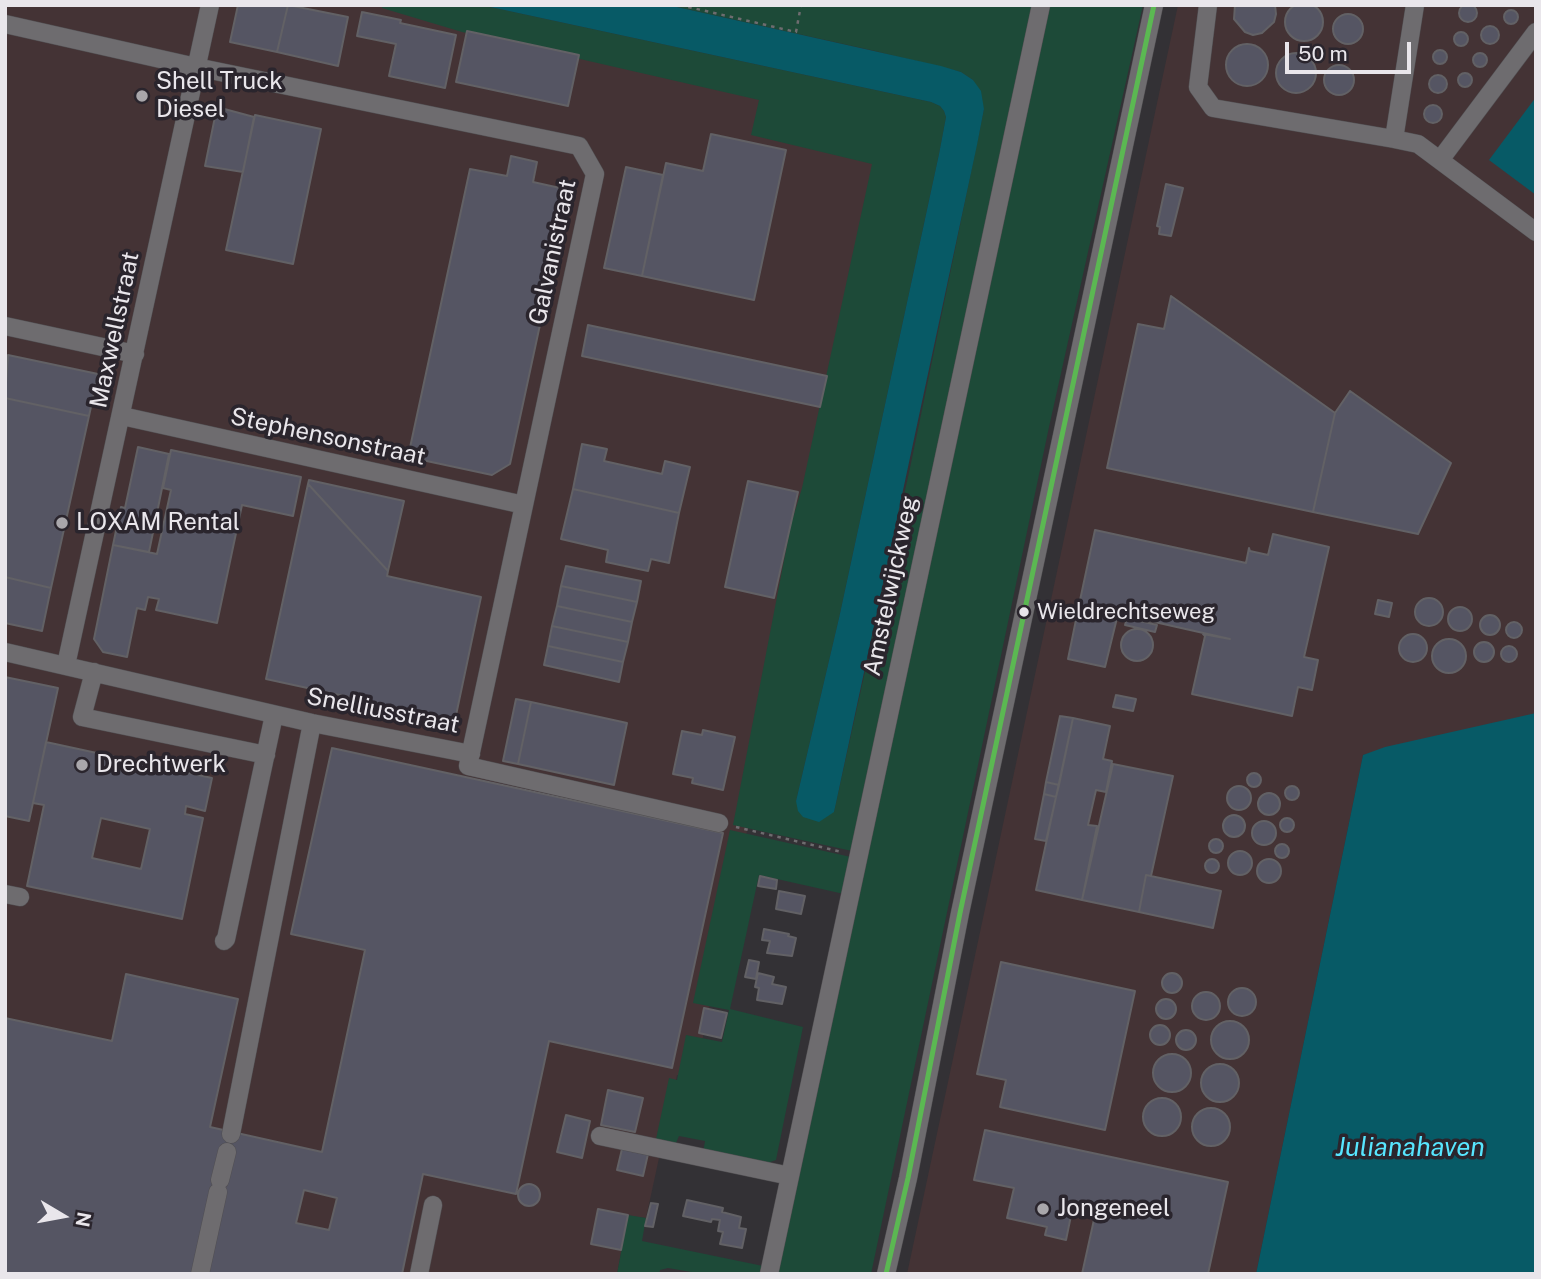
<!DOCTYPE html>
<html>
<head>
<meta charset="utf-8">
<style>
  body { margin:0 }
  #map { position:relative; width:1541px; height:1279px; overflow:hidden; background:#333135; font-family:"Public Sans",sans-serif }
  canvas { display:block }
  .frame { position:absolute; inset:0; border:7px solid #e9e6eb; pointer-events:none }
  .north { position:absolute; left:28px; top:1181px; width:70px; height:70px; -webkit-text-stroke:5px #2a252d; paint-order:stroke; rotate:100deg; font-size:19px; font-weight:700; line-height:28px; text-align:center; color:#e9e6eb }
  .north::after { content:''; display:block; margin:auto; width:24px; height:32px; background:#e9e6eb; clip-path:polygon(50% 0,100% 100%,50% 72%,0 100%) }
  .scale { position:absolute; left:1285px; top:42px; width:126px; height:32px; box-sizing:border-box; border:4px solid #e9e6eb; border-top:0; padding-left:9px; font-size:21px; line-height:24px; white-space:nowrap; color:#e9e6eb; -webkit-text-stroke:5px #2a252d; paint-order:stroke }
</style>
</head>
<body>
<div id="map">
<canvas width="1541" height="1279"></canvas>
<div class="frame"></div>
<div class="north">N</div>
<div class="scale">50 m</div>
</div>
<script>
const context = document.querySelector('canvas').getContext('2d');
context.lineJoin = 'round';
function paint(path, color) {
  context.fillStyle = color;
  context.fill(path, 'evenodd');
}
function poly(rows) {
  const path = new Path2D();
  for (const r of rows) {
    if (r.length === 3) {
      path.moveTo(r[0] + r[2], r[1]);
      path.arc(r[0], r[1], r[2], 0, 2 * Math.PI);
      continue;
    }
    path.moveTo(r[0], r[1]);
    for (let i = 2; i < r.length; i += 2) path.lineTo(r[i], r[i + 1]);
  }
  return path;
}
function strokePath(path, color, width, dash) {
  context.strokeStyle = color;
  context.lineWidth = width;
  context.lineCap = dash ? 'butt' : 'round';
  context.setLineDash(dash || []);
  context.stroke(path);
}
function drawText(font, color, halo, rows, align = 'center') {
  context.font = font + ' "Public Sans",sans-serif';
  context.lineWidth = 7;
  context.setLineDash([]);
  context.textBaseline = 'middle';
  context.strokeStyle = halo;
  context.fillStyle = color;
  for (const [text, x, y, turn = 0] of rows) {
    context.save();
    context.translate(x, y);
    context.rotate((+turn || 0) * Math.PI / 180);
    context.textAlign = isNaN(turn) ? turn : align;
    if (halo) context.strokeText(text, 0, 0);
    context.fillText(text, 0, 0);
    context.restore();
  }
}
paint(poly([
  [5,5,418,5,899,119,694,1079,677,1075,646,1218,628,1216,617,1274,5,1274],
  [1178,5,1536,5,1536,715,1363,755,1256,1274,907,1274]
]), '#443335');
paint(poly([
  [382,5,481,5,931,102,940,106,944,111,946,117,939,154,839,618,796,801,834,812,910,468,984,109,973,80,961,72,875,51,668,5,1033,5,852,851,733,825,791,524,802,488,872,164,751,135,759,100,462,32,382,8],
  [1048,5,1143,5,1049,427,871,1274,777,1274],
  [730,830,851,857,844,894,759,875,730,1009,803,1027,776,1160,764,1164,703,1153,705,1141,679,1136,676,1143,656,1139,669,1078,677,1080,686,1035,722,1042,729,1010,693,1003],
  [628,1215,646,1218,642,1241,763,1266,761,1274,703,1274,668,1268,660,1270,659,1274,617,1274]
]), '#1d4a38');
paint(poly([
  [481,5,668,5,941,66,961,72,973,80,981,91,984,109,977,145,836,803,834,812,819,822,803,817,798,811,796,801,839,618,939,154,946,117,944,111,940,106,931,102],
  [1536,97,1536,195,1489,160],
  [1536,713,1536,1274,1256,1274,1363,755,1385,747]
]), '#075a66');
const building = poly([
  [1304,22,19],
  [1468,13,9],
  [238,5,288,5,277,52,230,42,238,5],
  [288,5,348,17,338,66,277,52,288,5],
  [1235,5,1275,5,1276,14,1274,22,1262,33,1253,35,1245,32,1234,19,1235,5],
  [1511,17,7],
  [362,12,401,20,400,23,456,35,445,88,389,76,396,44,357,36,362,12],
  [1348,29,15],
  [1490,35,9],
  [467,31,579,55,568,106,456,82,467,31],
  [1461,39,7],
  [1247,65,21],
  [1440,57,7],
  [1480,60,7],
  [1296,73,20],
  [1339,80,15],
  [1465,80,7],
  [1438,84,9],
  [1433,114,9],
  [217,107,254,117,243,172,205,166,217,107],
  [255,115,321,129,293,264,226,250,255,115],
  [711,134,786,150,754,300,642,276,666,163,703,171,711,134],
  [511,156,537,162,533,182,569,190,510,464,492,475,408,457,470,169,507,176,511,156],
  [626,167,663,175,642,276,604,268,626,167],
  [1166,184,1183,188,1171,236,1159,234,1160,227,1157,226,1166,184],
  [1171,296,1335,413,1313,512,1107,468,1138,324,1164,329,1171,296],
  [588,325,827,376,820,407,582,356,588,325],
  [8,355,98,374,89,416,5,398,8,355],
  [1350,391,1451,463,1418,534,1313,512,1335,413,1350,391],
  [5,398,89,416,51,588,5,577,5,398],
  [582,444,607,449,604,461,662,474,665,461,690,467,679,513,573,489,582,444],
  [138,447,169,454,149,552,113,545,121,507,125,508,138,447],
  [171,450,301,477,293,516,242,505,217,623,156,610,159,599,148,597,145,610,137,608,127,657,103,652,94,639,113,545,157,554,171,490,163,488,171,450],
  [309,480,404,501,388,571,308,484,309,480],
  [748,481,798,492,774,598,725,587,748,481],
  [308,484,388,571,387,576,481,597,455,720,266,679,308,484],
  [573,489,679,513,669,563,651,559,648,571,606,562,608,550,561,539,573,489],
  [1095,530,1246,563,1249,548,1250,551,1268,555,1273,534,1329,547,1304,657,1318,660,1312,690,1298,687,1292,716,1192,694,1205,636,1203,634,1230,639,1079,605,1095,530],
  [566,566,641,581,637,602,561,586,566,566],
  [5,577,51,588,42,631,5,623,5,577],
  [561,586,637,602,632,622,557,606,561,586],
  [1429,612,14],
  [1378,600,1392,603,1389,617,1375,614,1378,600],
  [557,606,632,622,628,642,552,626,557,606],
  [1460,619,12],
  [1078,610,1117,618,1105,667,1068,659,1078,610],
  [1490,625,10],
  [1127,618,1157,625,1155,632,1125,625,1127,618],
  [1514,630,8],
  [552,626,628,642,623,662,548,646,552,626],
  [1137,645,16],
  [1413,648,14],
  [1449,656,17],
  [1484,652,10],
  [548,646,623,662,619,682,544,665,548,646],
  [1509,654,8],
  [5,677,58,688,29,821,5,816,5,677],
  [1116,695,1136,699,1133,711,1113,707,1116,695],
  [516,699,531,702,518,764,503,761,516,699],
  [531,702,627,723,614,785,518,764,531,702],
  [1060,716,1073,718,1059,785,1046,782,1060,716],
  [1073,718,1110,726,1103,759,1112,761,1106,792,1096,790,1088,825,1097,826,1082,900,1036,890,1073,718],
  [703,730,735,737,723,790,692,783,693,778,673,774,682,731,702,735,703,730],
  [46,742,212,778,205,811,186,806,185,814,203,818,182,919,27,886,44,805,33,803,46,742],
  [101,818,150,829,141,869,92,858,101,818],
  [332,748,723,833,672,1068,549,1041,516,1194,423,1174,402,1274,5,1274,5,1018,112,1041,126,974,238,999,210,1127,322,1152,365,950,291,934,332,748],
  [304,1190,337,1198,329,1230,296,1223,304,1190],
  [1113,764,1173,776,1151,876,1146,875,1139,912,1082,900,1113,764],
  [1254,780,7],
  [1046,782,1059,785,1056,797,1044,794,1046,782],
  [1292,793,7],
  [1239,798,12],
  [1269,804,11],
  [1044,794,1056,797,1046,841,1035,839,1044,794],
  [1234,826,11],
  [1287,825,7],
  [1264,833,12],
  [1216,846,7],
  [1282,851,7],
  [1240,863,12],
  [1269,871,12],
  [1212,866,7],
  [1146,875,1221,891,1213,928,1139,912,1146,875],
  [760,876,777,880,776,889,758,886,760,876],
  [779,891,805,896,801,914,776,909,779,891],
  [764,929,789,934,788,936,796,938,792,956,767,953,770,941,762,940,764,929],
  [749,960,759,962,756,979,745,977,749,960],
  [1001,962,1135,991,1105,1130,1000,1107,1006,1080,977,1074,1001,962],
  [758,973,774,977,772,984,786,987,782,1004,757,1000,759,988,755,987,758,973],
  [1172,983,10],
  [1242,1002,14],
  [1206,1006,14],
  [1166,1009,10],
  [704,1008,727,1013,721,1038,699,1033,704,1008],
  [1230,1040,19],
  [1160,1035,10],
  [1186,1040,10],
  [1172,1073,19],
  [1220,1083,19],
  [608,1090,643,1098,635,1132,601,1125,608,1090],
  [1162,1117,19],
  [1211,1127,19],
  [566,1115,590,1121,582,1158,557,1152,566,1115],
  [985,1130,1228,1182,1208,1274,1082,1274,1097,1206,1074,1201,1066,1240,1045,1235,1047,1227,1007,1218,1014,1188,974,1180,985,1130],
  [622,1149,648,1154,643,1176,617,1170,622,1149],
  [529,1195,11],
  [687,1200,723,1208,722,1212,741,1217,739,1228,746,1229,742,1248,720,1244,723,1232,718,1231,720,1220,712,1219,711,1222,683,1216,687,1200],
  [651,1203,658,1204,653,1227,645,1226,651,1203],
  [598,1209,628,1215,621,1250,591,1244,598,1209]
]);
paint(building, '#555563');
strokePath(building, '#626165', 2);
const minor = poly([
  [1208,5,1198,87,1213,108,1394,139,1415,5],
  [5,24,196,67,579,146,595,174,468,766,719,823],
  [1394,139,1418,144,1536,232],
  [1440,160,1536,32],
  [5,326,135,354],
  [122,416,524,505],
  [5,652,312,723,471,754],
  [66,665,210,5],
  [94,672,82,717,266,755],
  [5,894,20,897],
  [224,941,226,939,274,715],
  [231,1134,312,723],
  [600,1136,790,1176],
  [220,1180,227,1152],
  [200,1274,218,1192],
  [419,1274,433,1205],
  [769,1274,1041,5],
  [886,1274,908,1178,960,913,1154,5]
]);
strokePath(minor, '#514f52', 19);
strokePath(poly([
  [680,5,796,32,801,5],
  [736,827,842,852]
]), '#6e6c6f', 2.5, [3.5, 5]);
strokePath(minor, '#6e6c6f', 18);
strokePath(poly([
  [886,1274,908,1178,960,913,1154,5]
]), '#5bb852', 5);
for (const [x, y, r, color] of [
  [142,96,7,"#a9a7ab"],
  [62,523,7,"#a9a7ab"],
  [1024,612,6,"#e9e6eb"],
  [82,765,7,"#a9a7ab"],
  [1043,1209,7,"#a9a7ab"]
]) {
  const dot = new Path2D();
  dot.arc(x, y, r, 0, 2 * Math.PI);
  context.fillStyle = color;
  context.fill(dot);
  strokePath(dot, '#2a252d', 2.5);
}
drawText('22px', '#e9e6eb', '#2a252d', [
  ["Wieldrechtseweg",1037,612]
], 'left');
drawText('24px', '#e9e6eb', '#2a252d', [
  ["Shell Truck",156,82],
  ["Diesel",156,110],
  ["LOXAM Rental",76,523],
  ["Drechtwerk",96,765],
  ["Jongeneel",1057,1209]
], 'left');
drawText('24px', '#e9e6eb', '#2a252d', [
  ["Galvanistraat",553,252,-78],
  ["Maxwellstraat",115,330,-78],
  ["Stephensonstraat",328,437,12],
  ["Amstelwijckweg",891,586,-78],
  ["Snelliusstraat",383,711,11]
]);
drawText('italic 26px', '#57e6ff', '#2a252d', [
  ["Julianahaven",1410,1148]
]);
</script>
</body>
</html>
